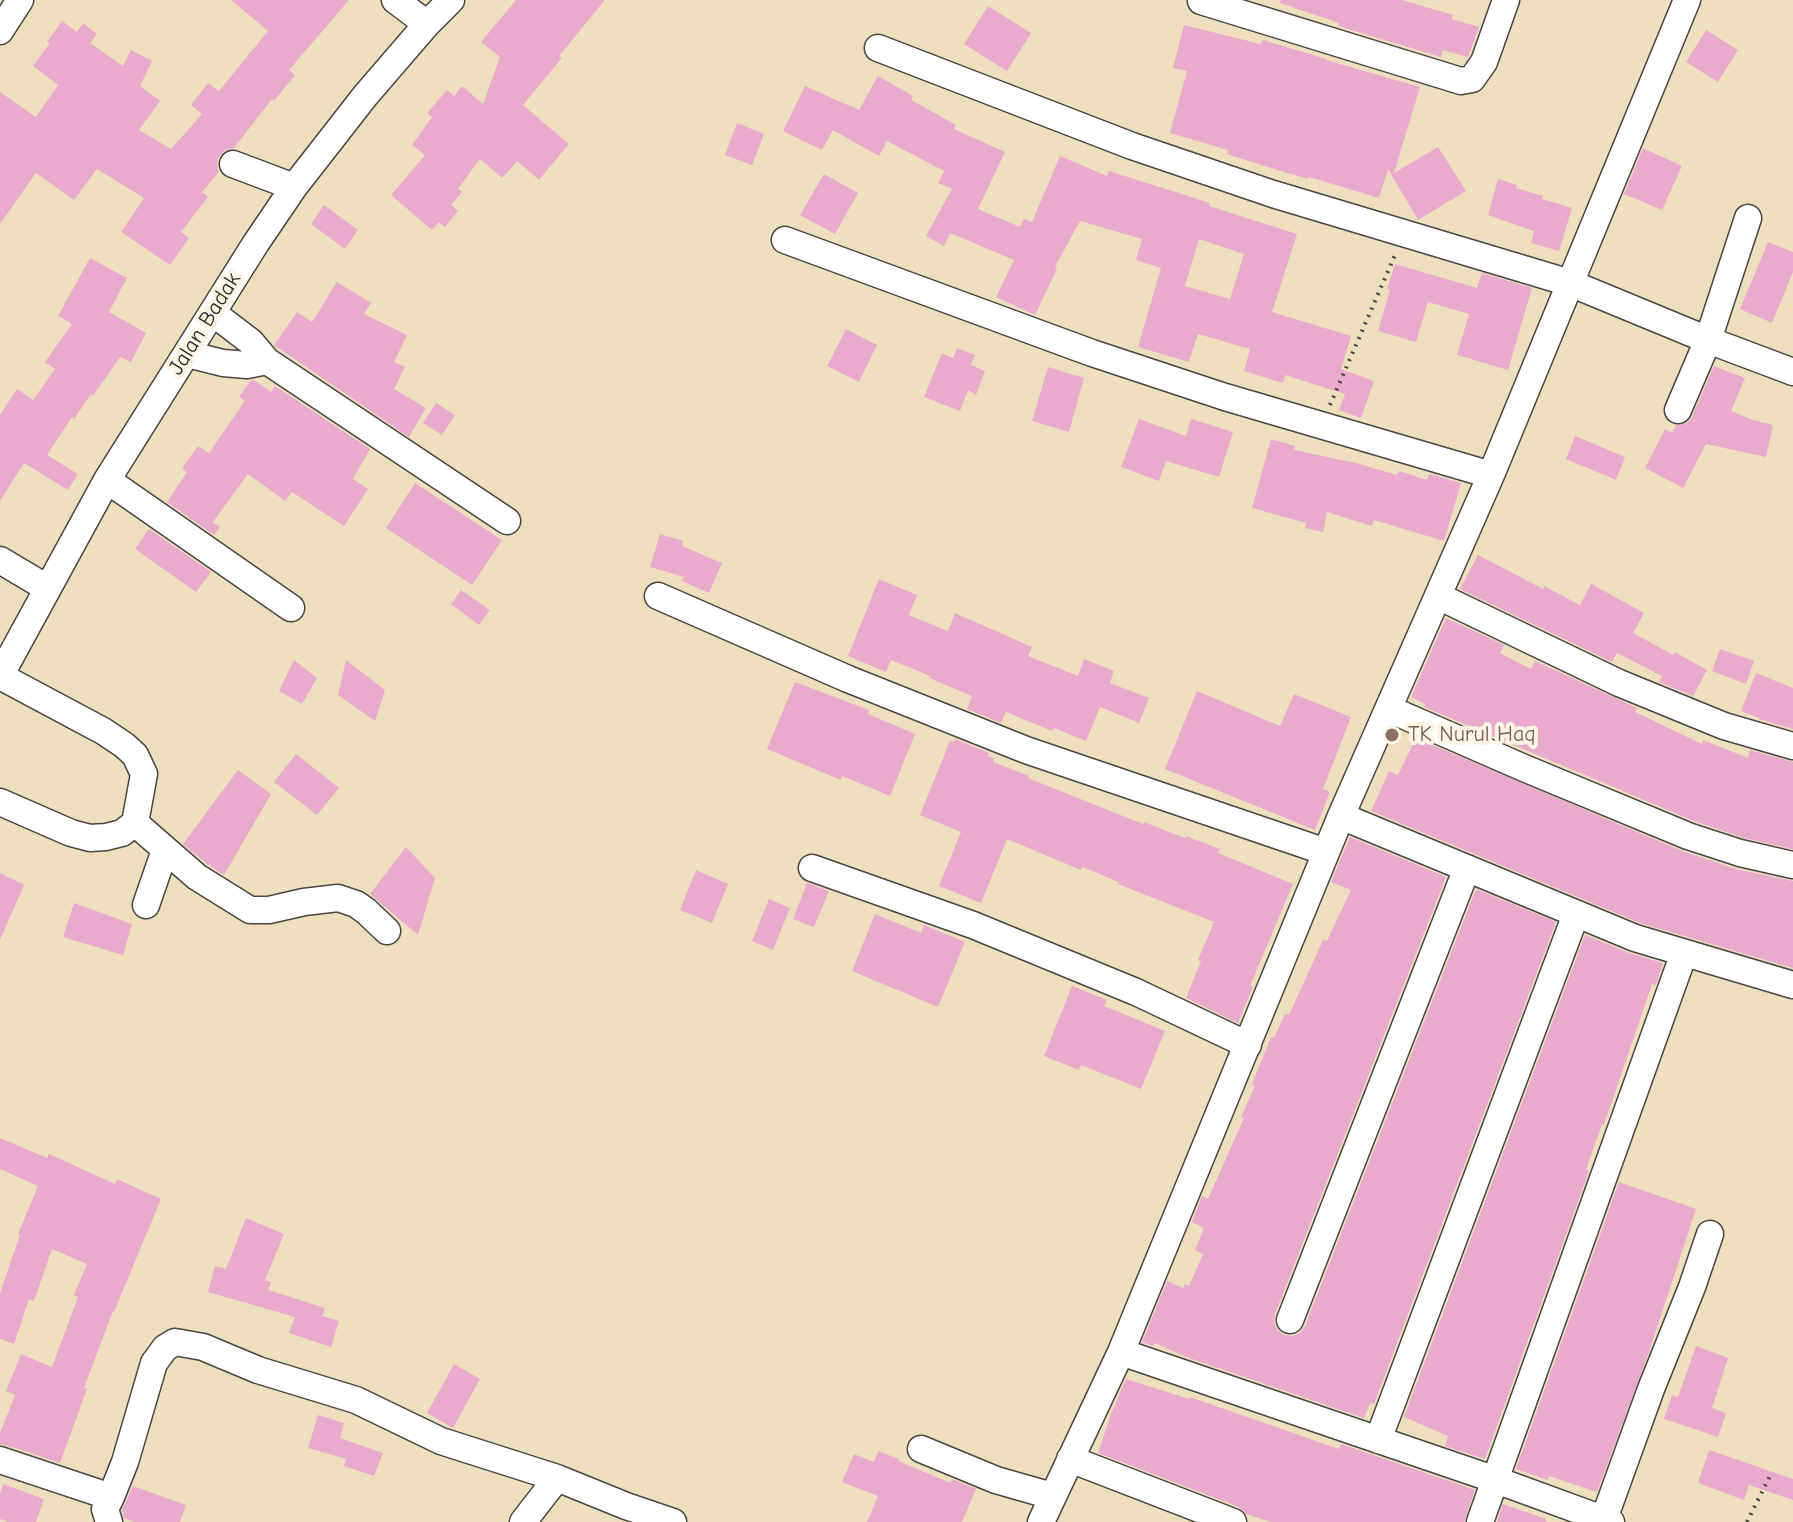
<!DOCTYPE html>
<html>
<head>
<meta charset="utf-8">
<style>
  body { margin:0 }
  canvas { display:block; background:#eee0be }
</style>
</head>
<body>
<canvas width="1793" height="1522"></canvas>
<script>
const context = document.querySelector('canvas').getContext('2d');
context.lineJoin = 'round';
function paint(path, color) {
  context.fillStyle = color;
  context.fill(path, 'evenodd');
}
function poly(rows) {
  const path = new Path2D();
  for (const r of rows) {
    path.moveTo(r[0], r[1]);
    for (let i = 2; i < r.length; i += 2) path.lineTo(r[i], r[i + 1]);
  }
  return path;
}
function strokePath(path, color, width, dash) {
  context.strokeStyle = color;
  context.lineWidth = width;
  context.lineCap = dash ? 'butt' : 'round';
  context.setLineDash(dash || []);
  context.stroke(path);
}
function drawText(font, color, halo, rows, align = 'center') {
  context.font = font + ' "Comic Neue",sans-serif';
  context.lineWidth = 8;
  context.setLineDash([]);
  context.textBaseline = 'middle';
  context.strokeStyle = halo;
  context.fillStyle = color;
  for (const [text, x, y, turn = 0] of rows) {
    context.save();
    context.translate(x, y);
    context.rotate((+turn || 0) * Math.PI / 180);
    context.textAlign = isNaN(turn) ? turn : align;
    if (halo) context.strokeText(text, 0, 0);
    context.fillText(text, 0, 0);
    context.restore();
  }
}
paint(poly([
  [231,0,349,0,289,70,295,75,274,101,272,99,234,148,224,151,218,158,217,166,219,172,202,192,208,197,181,232,189,238,170,265,121,232,144,198,97,169,74,200,36,173,0,224,0,92,36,117,58,85,33,66,50,43,47,42,62,21,77,32,83,23,97,34,90,43,123,66,131,50,152,61,140,86,160,101,139,130,171,149,202,114,191,105,208,83,219,91,268,31],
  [516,0,605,0,559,56,562,58,523,105,569,144,539,180,517,161,502,178,480,159,458,189,462,192,451,205,458,211,445,227,439,222,432,230,391,195,425,155,412,145,432,117,427,113,447,90,454,96,462,86,483,104,500,57,481,42],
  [1281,0,1402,0,1453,15,1452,19,1479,27,1468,57,1443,50,1441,57,1338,26,1339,23,1280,3],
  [988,6,1031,33,1007,71,964,44],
  [1184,25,1261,44,1263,40,1326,59,1326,60,1420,87,1394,173,1438,147,1466,191,1418,220,1388,169,1379,198,1309,177,1308,179,1274,169,1227,154,1228,150,1170,133,1187,71,1173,68],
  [1706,30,1738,50,1718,82,1686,62],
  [878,76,913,96,911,100,956,125,954,129,1005,152,978,209,1020,227,1024,219,1032,222,1060,156,1107,176,1109,171,1210,203,1209,206,1297,234,1272,312,1351,336,1341,369,1374,381,1361,418,1339,410,1345,394,1285,375,1283,383,1244,371,1250,349,1198,334,1189,362,1138,347,1161,268,1136,260,1142,239,1080,221,1055,267,1057,269,1035,315,996,297,1014,260,950,233,944,246,926,236,952,189,938,183,944,171,887,141,879,156,833,130,822,150,783,131,805,86,859,110],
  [1199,239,1244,254,1230,299,1185,286],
  [737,123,764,134,752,165,725,155],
  [1643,148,1682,166,1662,210,1624,194],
  [824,174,858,193,835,234,800,215],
  [1498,179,1517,185,1516,188,1543,196,1542,199,1572,208,1559,251,1531,243,1534,231,1488,215],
  [324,205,358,230,345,249,311,224],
  [1768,242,1793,252,1793,272,1772,323,1740,309],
  [90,258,127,278,109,312,146,333,131,362,120,357,93,396,91,394,74,419,72,417,47,455,78,474,68,490,24,463,0,501,0,415,17,389,33,400,55,369,45,362,72,324,58,316],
  [1395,264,1477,288,1482,273,1532,288,1508,370,1457,355,1469,314,1428,302,1416,342,1378,331,1390,290,1387,289],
  [337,282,371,303,364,314,407,335,394,362,405,367,394,389,426,408,409,437,274,345,297,312,312,322],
  [846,329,877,345,859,382,827,366],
  [957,348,975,355,971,365,985,371,976,395,968,390,960,411,924,397,942,353,953,358],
  [1714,366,1745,378,1731,411,1753,420,1773,425,1766,457,1706,444,1683,488,1645,468,1665,429,1672,433,1676,425,1687,423,1692,417],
  [1048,367,1084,378,1069,432,1032,421],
  [254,380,271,392,275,386,370,449,353,479,368,489,344,526,292,492,285,501,248,474,213,522,220,527,214,535,167,502,187,472,182,468,198,446,209,453,245,401,239,397,250,381],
  [436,403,455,415,442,435,423,423],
  [1139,419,1186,436,1191,419,1233,432,1219,477,1166,461,1159,481,1121,467],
  [1575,436,1625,457,1616,480,1566,459],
  [1271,439,1295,446,1294,450,1356,463,1397,475,1399,471,1427,480,1429,474,1461,483,1444,541,1374,520,1372,526,1327,512,1323,532,1305,528,1306,523,1252,508],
  [415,483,502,540,472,585,386,528],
  [149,529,211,572,196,592,135,549],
  [660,534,683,541,682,546,722,563,709,593,682,581,684,577,650,567],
  [1478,555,1543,589,1544,586,1580,605,1591,584,1644,613,1633,633,1673,655,1675,652,1707,670,1693,696,1659,682,1662,676,1617,653,1612,662,1460,589],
  [879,579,917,595,909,615,948,631,955,613,1032,647,1028,656,1078,676,1084,659,1114,671,1110,683,1149,698,1139,723,1100,707,1086,741,1054,728,1052,731,1006,712,1001,723,967,709,972,696,929,678,930,676,891,660,886,672,848,656],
  [461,590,490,610,479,625,451,604],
  [1446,618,1504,645,1500,653,1531,669,1535,661,1637,708,1635,712,1702,744,1703,740,1748,758,1750,750,1793,762,1793,849,1744,838,1694,821,1424,707,1425,704,1411,697],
  [1720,649,1754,661,1746,684,1712,671],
  [294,660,317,678,302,704,279,691],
  [346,660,385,690,375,721,338,695],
  [1756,673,1793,688,1793,729,1759,719,1759,718,1741,711],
  [795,682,869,710,868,714,915,734,890,796,842,776,841,780,767,749],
  [1197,691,1280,726,1294,694,1351,717,1323,789,1330,792,1315,830,1165,769],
  [1416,738,1682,851,1736,869,1793,881,1793,968,1640,923,1371,811,1389,771,1398,775],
  [955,739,989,753,988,756,994,758,993,762,1029,776,1028,778,1143,824,1144,822,1185,838,1186,836,1220,849,1218,853,1293,884,1250,986,1253,987,1238,1023,1186,998,1201,961,1198,960,1214,922,1118,884,1119,882,1082,867,1081,870,1007,839,981,903,939,886,961,832,920,815,950,741,954,742],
  [296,754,339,788,317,815,274,782],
  [238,770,271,794,224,875,207,864,183,844],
  [1350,837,1446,877,1275,1314,1274,1323,1277,1329,1283,1335,1293,1336,1301,1332,1305,1326,1476,889,1556,922,1374,1404,1370,1403,1364,1418,1186,1357,1155,1343,1153,1346,1142,1342,1167,1281,1183,1288,1185,1284,1189,1286,1203,1254,1195,1250,1204,1228,1192,1222,1202,1196,1208,1199,1244,1118,1241,1117,1255,1086,1252,1084,1271,1037,1274,1038,1285,1014,1289,1015,1323,940,1327,941,1351,890,1331,882],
  [406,847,435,878,418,935,370,894],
  [696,870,728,884,712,923,680,910],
  [0,873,24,885,0,940],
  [807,883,829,891,814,927,793,919],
  [769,899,790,908,773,950,752,941],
  [74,903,132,924,123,955,63,937],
  [875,914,921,933,924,925,965,942,938,1007,852,971],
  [1585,935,1629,953,1663,963,1656,985,1652,984,1604,1125,1602,1124,1586,1170,1589,1171,1485,1459,1445,1446,1448,1436,1404,1417],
  [1072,986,1107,1000,1104,1006,1165,1031,1141,1089,1081,1065,1079,1070,1044,1056],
  [0,1138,47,1158,49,1154,115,1184,117,1179,161,1199,114,1312,113,1311,84,1388,87,1389,60,1463,19,1449,0,1444,0,1433,15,1395,6,1391,21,1354,52,1367,78,1297,74,1295,87,1264,52,1249,34,1301,29,1299,14,1344,0,1339,0,1293,20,1235,18,1234,38,1186,0,1169],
  [1619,1182,1696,1209,1649,1352,1597,1492,1549,1476,1548,1480,1516,1469],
  [246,1218,284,1234,265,1280,271,1282,268,1290,325,1308,322,1316,339,1321,331,1347,289,1333,295,1317,208,1292,215,1266,226,1269],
  [1696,1346,1728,1358,1712,1408,1726,1413,1718,1437,1664,1419,1672,1395,1678,1397],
  [454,1364,480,1379,453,1428,427,1413],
  [1126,1379,1189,1399,1190,1397,1339,1449,1341,1444,1475,1490,1464,1522,1271,1522,1246,1514,1239,1507,1098,1453,1111,1414],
  [318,1415,344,1423,340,1438,383,1453,374,1476,344,1466,346,1459,308,1448],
  [1709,1450,1793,1479,1793,1500,1749,1485,1744,1500,1698,1483],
  [878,1451,899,1459,898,1461,951,1483,952,1479,976,1489,962,1522,867,1522,878,1496,842,1482,854,1454,874,1462],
  [3,1484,44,1499,36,1522,9,1522,0,1519,0,1494],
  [133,1486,186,1505,180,1522,135,1522,124,1518,122,1510],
  [1503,1504,1546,1519,1546,1522,1497,1522]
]), '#e9aace');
const street = poly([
  [395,0,427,24],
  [1201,1,1461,81,1472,79,1484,62,1506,0],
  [0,31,20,0],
  [878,48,1132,146,1273,194,1570,283,1708,340,1793,372],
  [233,164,294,187],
  [785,240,1092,353,1225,397,1491,475],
  [213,313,251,342,267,361],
  [187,354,223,363,247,365,267,361,507,521],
  [1678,410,1708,340,1748,218],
  [107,480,291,608],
  [0,560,47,588],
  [658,596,848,679,1026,750,1326,852],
  [1438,596,1619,683,1724,726,1793,746],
  [0,676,107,480,256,243,294,187,365,96,427,24,451,0],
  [0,676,103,731,124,745,135,755,144,774,135,823],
  [1389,709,1524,768,1688,836,1740,853,1793,865],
  [0,802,71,833,90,838,106,837,122,833,135,823,197,877,250,910,269,910,304,902,338,898,356,904,366,911,387,931],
  [1341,816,1635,938,1793,985],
  [812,868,973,925,1136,992,1248,1045],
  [146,905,165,850],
  [1290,1320,1467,868],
  [1121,1352,1496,1480,1611,1522],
  [1378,1440,1576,914],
  [921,1449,996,1480,1052,1496],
  [1070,1459,1233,1522],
  [0,1460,111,1497,105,1509,109,1522],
  [111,1497,125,1462,154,1363,165,1348,175,1342,203,1347,258,1370,356,1400,441,1441,557,1478,626,1506,673,1522],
  [1604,1519,1651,1389,1692,1287,1710,1234],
  [523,1522,557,1478],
  [1041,1522,1121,1352,1341,816,1491,475,1687,0],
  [1480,1522,1684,953]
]);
strokePath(street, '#484641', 29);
strokePath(poly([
  [1330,405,1395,255],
  [1747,1522,1772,1472]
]), '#484641', 4, [2, 6]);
strokePath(street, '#fff', 26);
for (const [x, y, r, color] of [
  [1392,735,8,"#8d6e63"]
]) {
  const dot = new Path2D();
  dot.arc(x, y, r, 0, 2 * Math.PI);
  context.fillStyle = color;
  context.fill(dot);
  strokePath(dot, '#fcf5e5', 3);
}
drawText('22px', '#2b2b2b', '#fcf5e5', [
  ["Jalan Badak",205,324,-58]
]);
drawText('22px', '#785e54', '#fcf5e5', [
  ["TK Nurul Haq",1408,735]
], 'left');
</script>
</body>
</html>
